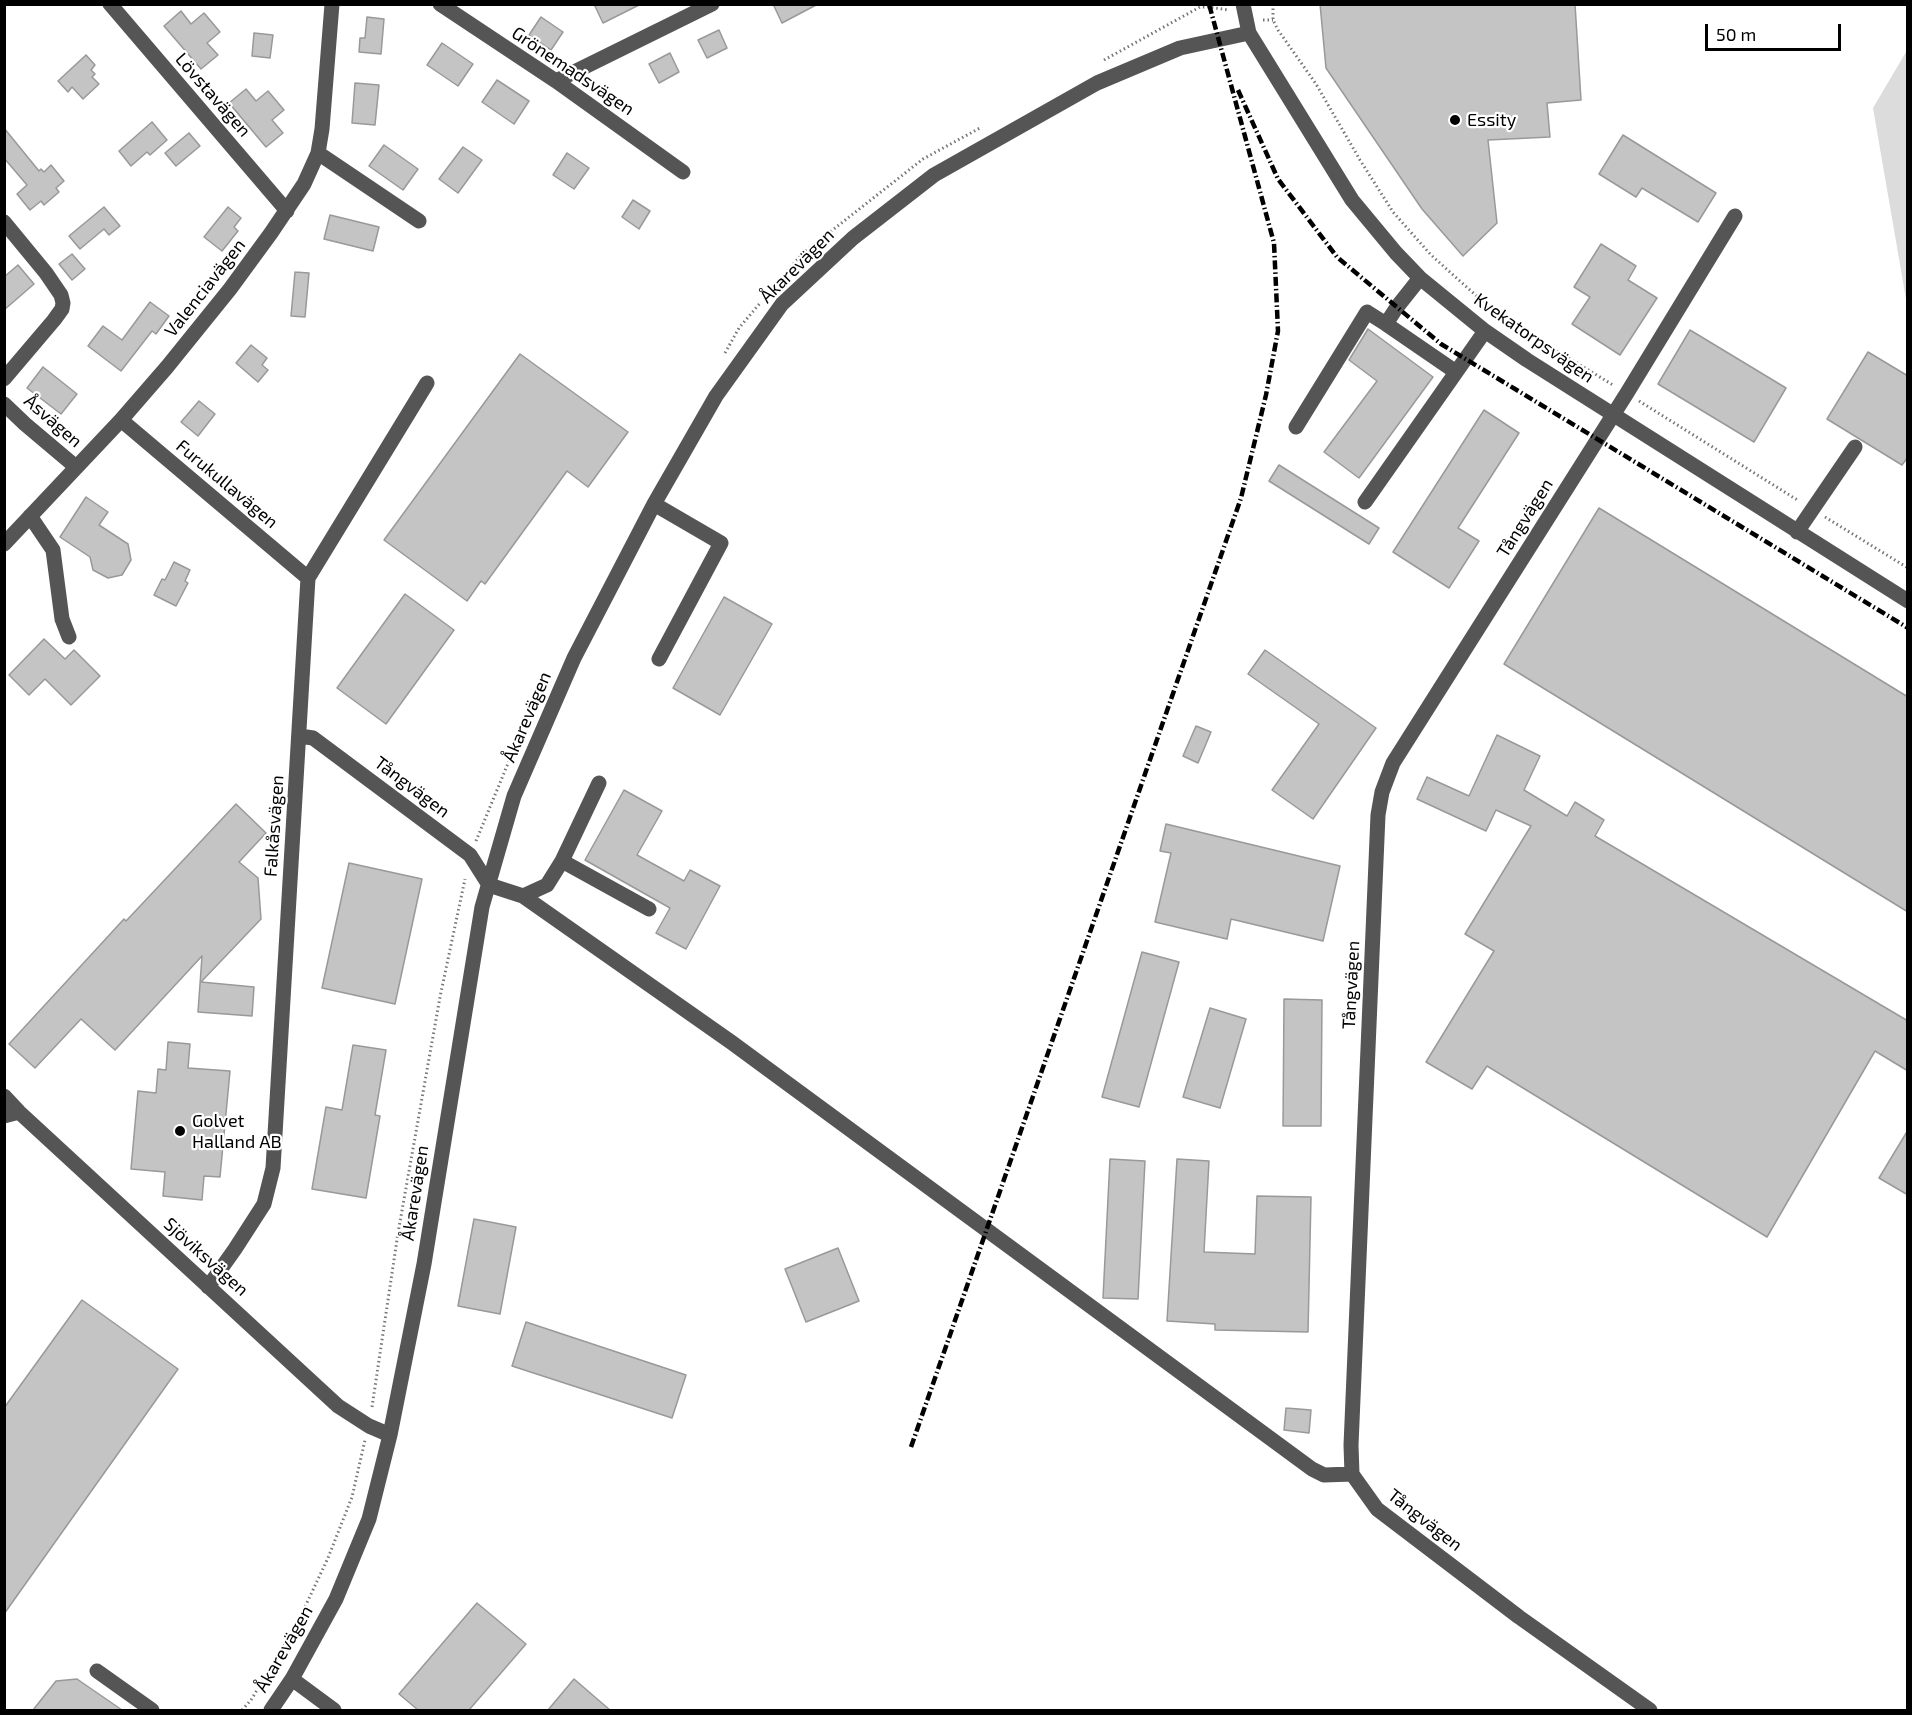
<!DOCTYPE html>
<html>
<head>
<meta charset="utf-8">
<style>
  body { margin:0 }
  #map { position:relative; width:1912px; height:1715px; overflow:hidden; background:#fff; font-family:"Exo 2",sans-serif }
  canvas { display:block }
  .frame { position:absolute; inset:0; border:6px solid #000; pointer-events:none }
  .scale { position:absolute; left:1705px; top:24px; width:136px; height:27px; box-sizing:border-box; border:3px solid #000; border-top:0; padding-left:8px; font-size:18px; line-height:21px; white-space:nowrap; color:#000; -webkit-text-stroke:4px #fff; paint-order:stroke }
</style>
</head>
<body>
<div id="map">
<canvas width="1912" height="1715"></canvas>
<div class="frame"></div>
<div class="scale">50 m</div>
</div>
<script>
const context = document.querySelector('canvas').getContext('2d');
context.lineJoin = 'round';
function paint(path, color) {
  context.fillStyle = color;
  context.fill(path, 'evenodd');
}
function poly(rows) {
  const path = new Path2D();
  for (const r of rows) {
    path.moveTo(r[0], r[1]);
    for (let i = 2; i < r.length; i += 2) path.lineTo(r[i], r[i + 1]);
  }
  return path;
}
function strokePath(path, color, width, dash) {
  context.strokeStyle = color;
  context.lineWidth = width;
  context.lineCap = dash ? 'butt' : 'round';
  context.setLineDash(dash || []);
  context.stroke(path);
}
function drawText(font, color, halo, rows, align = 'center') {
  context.font = font + ' "Exo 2",sans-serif';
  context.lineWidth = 4.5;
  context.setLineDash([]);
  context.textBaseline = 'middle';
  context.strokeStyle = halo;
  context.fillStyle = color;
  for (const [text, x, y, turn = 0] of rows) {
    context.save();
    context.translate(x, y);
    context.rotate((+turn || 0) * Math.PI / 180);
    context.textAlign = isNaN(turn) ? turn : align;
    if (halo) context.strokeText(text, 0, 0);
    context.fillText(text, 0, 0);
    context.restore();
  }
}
paint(poly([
  [1906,52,1908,53,1907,305,1873,108]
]), '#dcdcdc');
const building = poly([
  [594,4,641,4,603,23,594,4],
  [773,4,818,4,782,23,773,4],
  [1320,4,1575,4,1581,100,1547,103,1550,137,1488,140,1497,223,1463,256,1422,209,1326,68,1320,4],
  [181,11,191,24,204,13,220,32,207,43,218,55,201,69,164,26,181,11],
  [367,17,384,19,381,54,359,52,360,38,365,38,367,17],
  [541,17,563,32,551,50,529,35,541,17],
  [719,30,727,48,707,58,698,40,719,30],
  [254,33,273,35,270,58,252,56,254,33],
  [442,43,473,64,458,86,427,65,442,43],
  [670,53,679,72,659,83,649,64,670,53],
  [86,55,95,65,91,70,95,74,92,77,99,84,83,99,72,87,68,92,58,81,86,55],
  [497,80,529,101,514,124,482,102,497,80],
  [355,83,379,85,375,125,352,123,355,83],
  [246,89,256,101,268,91,284,110,272,120,283,133,266,147,229,103,246,89],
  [152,122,167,140,150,155,147,152,131,166,119,151,152,122],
  [4,128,39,171,41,169,44,172,51,165,64,181,56,188,59,192,44,205,41,201,30,210,17,194,27,185,4,158,4,128],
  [189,133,200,146,176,166,165,153,189,133],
  [1623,135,1716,193,1698,222,1642,188,1636,197,1599,174,1623,135],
  [384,145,418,169,403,190,369,166,384,145],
  [463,147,482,160,458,193,439,179,463,147],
  [567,153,589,168,574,189,553,175,567,153],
  [633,200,650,211,639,229,622,217,633,200],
  [104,207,120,226,109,235,104,229,80,249,69,236,104,207],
  [228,207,241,218,234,227,238,231,222,251,204,237,228,207],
  [330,215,379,227,373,251,324,239,330,215],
  [1601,244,1636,266,1628,280,1657,298,1620,355,1572,324,1590,297,1574,287,1601,244],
  [72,254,85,269,72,280,59,264,72,254],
  [18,265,34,284,4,310,4,277,18,265],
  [295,272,309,273,305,317,291,316,295,272],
  [150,302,169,316,156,334,152,331,121,371,88,346,103,326,122,340,150,302],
  [1368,329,1433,377,1359,478,1324,452,1377,381,1349,360,1368,329],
  [1690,330,1786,388,1754,442,1658,384,1690,330],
  [251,345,267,358,262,365,268,370,258,382,236,363,251,345],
  [1868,352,1908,376,1908,457,1902,465,1827,419,1868,352],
  [520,354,628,432,588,487,567,471,485,584,481,581,467,601,384,540,520,354],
  [43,367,77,394,61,414,27,388,43,367],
  [199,401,215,414,198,436,181,422,199,401],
  [1484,410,1519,433,1458,528,1479,541,1449,588,1393,552,1484,410],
  [1279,465,1379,528,1369,544,1269,481,1279,465],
  [86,497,108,512,99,525,128,544,131,560,122,575,108,578,93,570,90,557,60,537,86,497],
  [1599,508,1908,697,1908,912,1504,664,1599,508],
  [174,562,190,570,185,581,188,583,176,606,154,595,162,579,165,580,174,562],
  [405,594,454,630,386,724,337,688,405,594],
  [724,597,772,624,720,715,673,688,724,597],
  [44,639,65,659,74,650,100,676,71,705,45,679,29,695,9,675,44,639],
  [1265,650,1376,728,1313,819,1272,790,1319,724,1248,674,1265,650],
  [1196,726,1211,732,1198,763,1183,756,1196,726],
  [1497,735,1540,756,1524,790,1567,816,1575,802,1604,820,1595,836,1908,1021,1908,1071,1875,1051,1767,1237,1487,1066,1472,1089,1426,1062,1494,951,1465,934,1531,826,1496,810,1486,831,1417,799,1427,777,1469,796,1497,735],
  [624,790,662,811,637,855,684,881,690,870,720,886,686,949,656,933,670,908,585,860,624,790],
  [236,804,266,833,239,862,258,878,261,919,201,982,254,987,252,1016,198,1012,202,956,115,1050,81,1019,35,1068,9,1044,124,919,126,921,236,804],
  [1166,824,1340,866,1323,941,1231,919,1227,939,1155,922,1171,853,1160,851,1166,824],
  [349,863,422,879,395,1004,322,988,349,863],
  [1142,952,1179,962,1139,1107,1102,1097,1142,952],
  [1284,999,1322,1000,1321,1126,1283,1126,1284,999],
  [1210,1008,1246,1019,1220,1108,1183,1097,1210,1008],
  [168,1042,190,1044,188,1068,230,1071,220,1177,204,1176,202,1200,163,1196,165,1172,131,1169,138,1091,156,1093,158,1069,166,1070,168,1042],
  [353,1045,386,1050,375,1115,380,1116,366,1198,312,1189,326,1107,342,1110,353,1045],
  [1908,1130,1908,1195,1879,1178,1908,1130],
  [1110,1159,1145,1161,1138,1299,1103,1298,1110,1159],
  [1177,1159,1209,1161,1204,1252,1255,1254,1257,1196,1311,1197,1308,1332,1215,1330,1215,1324,1167,1321,1177,1159],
  [474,1219,516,1227,500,1314,458,1306,474,1219],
  [838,1248,859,1301,806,1322,785,1269,838,1248],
  [82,1300,178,1369,4,1614,4,1408,82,1300],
  [526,1322,686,1375,672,1418,512,1366,526,1322],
  [1286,1408,1311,1410,1309,1433,1284,1430,1286,1408],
  [477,1603,526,1644,469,1710,418,1710,399,1694,477,1603],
  [77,1679,122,1710,33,1710,56,1681,77,1679],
  [574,1679,610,1710,548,1710,574,1679]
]);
paint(building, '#c4c4c4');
strokePath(building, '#999', 1.5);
strokePath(poly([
  [1273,4,1273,20,1278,30,1316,84,1360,160,1393,212,1431,255,1498,315,1613,385],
  [1263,20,1273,20],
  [1104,60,1200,7,1209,7,1228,10],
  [773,288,802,254,923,159,980,128],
  [725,353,739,328,761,302],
  [1639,401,1799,501],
  [1825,517,1908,568],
  [476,841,509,761],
  [372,1407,398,1233,440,997,465,879],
  [242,1710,251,1700,296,1626,328,1558,352,1497,365,1440]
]), '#777', 3, [1.5, 3]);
strokePath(poly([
  [110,4,287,211],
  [440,4,556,81,683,172],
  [1243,4,1249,33,1352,200,1396,253,1420,278,1485,331,1527,360,1908,601],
  [556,81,712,4],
  [318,153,419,221],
  [4,222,46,273,61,295,63,303,62,309,54,320,4,379],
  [1386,324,1456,372],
  [4,404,25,424,76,467],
  [121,420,308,578],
  [1296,427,1367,312,1386,324,1397,307,1420,278],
  [1365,502,1485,331],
  [654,504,721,543,659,659],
  [30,516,53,550,62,619,69,637],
  [1797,532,1855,447],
  [4,544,121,420,167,367,230,289,271,233,304,184,318,153,322,129,332,4],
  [300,736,313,738,470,855,489,885,523,896,731,1042,1312,1469,1324,1475,1352,1474],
  [562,861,649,909],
  [523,896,547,885,562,861,599,783],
  [4,1096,19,1112,338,1406,369,1426,390,1435],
  [4,1116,19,1112],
  [208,1287,235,1249,264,1204,273,1168,308,578,427,383],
  [97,1671,152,1710],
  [292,1679,334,1710],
  [271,1710,292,1679,336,1599,369,1519,390,1435,424,1264,482,907,514,796,574,658,654,504,716,396,782,304,853,238,934,175,1097,83,1180,48,1249,33],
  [1650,1710,1519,1617,1377,1509,1352,1474,1351,1445,1378,815,1382,792,1393,763,1627,393,1735,216]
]), '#555', 15);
strokePath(poly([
  [1238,90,1278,179,1337,257,1441,344,1908,628],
  [911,1447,1241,498,1266,395,1278,331,1274,243,1209,4]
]), '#000', 4.5, [9, 3, 1.5, 3]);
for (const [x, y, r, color] of [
  [1455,120,6,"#000"],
  [180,1131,6,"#000"]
]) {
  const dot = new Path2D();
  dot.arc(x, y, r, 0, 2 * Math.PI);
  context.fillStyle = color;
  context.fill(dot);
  strokePath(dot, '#fff', 2);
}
drawText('18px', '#000', '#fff', [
  ["Grönemadsvägen",573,71,34],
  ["Lövstavägen",213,95,49],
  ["Åkarevägen",797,266,-45],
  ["Valenciavägen",205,288,-52],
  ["Kvekatorpsvägen",1534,338,35],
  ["Åsvägen",53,421,41],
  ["Furukullavägen",227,484,40],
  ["Tångvägen",1525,518,-58],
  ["Åkarevägen",527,717,-67],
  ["Tångvägen",412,787,37],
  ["Falkåsvägen",274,826,-86],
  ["Tångvägen",1351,985,-87],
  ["Åkarevägen",415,1193,-81],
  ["Sjöviksvägen",206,1257,42],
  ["Tångvägen",1425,1520,38],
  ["Åkarevägen",284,1649,-60]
]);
drawText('18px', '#000', '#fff', [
  ["Essity",1467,120],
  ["Golvet",192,1121],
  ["Halland AB",192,1142]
], 'left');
</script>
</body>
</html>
